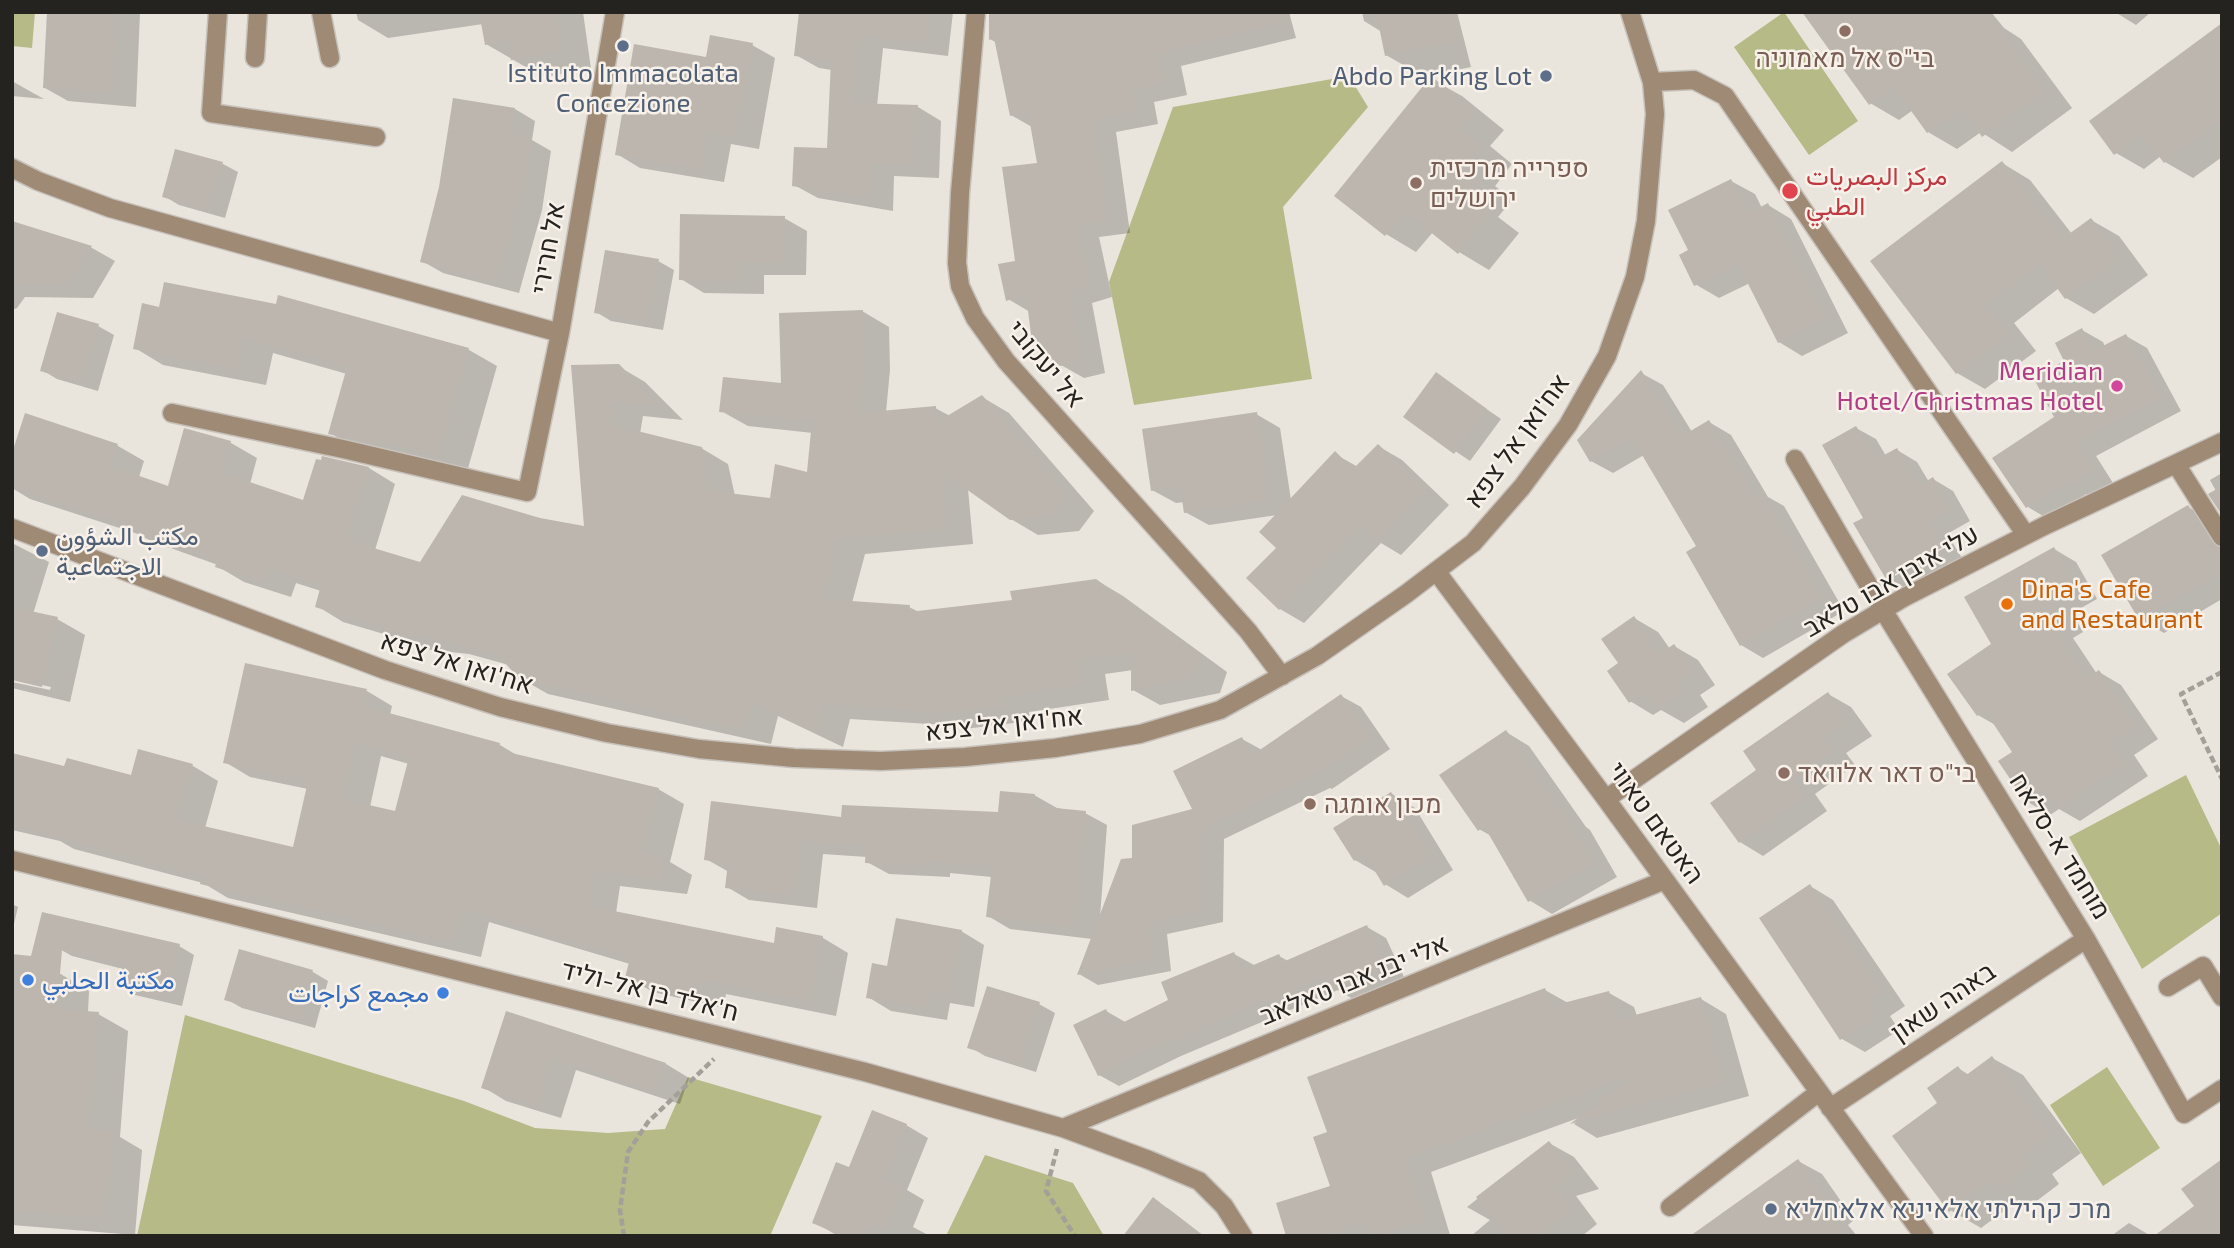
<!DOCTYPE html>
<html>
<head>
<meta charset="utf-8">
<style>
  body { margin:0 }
  #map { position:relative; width:2234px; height:1248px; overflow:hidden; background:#e9e4dc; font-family:"Exo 2",sans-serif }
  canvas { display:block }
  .frame { position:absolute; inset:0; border:14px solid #252320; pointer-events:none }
</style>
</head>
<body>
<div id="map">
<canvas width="2234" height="1248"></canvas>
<div class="frame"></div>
</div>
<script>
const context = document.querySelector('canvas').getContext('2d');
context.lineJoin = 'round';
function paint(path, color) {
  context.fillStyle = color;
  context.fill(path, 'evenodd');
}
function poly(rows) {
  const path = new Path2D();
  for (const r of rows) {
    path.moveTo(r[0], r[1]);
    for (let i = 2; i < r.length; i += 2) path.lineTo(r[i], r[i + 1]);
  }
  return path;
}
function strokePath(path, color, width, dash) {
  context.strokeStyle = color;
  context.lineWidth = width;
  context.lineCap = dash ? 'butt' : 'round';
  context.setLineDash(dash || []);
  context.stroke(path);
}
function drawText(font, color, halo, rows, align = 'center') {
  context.font = font + ' "Exo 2",Vazirmatn,Heebo,sans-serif';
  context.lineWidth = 5;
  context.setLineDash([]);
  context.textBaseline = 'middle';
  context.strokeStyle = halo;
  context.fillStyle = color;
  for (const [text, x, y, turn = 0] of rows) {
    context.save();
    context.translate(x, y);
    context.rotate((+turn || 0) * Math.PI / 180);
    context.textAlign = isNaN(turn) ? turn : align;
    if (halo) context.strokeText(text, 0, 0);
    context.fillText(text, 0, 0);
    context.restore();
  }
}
paint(poly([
  [12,12,35,12,32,48,12,46],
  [1784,12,1858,121,1809,155,1734,47],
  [1349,76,1368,107,1283,207,1312,379,1134,405,1109,282,1173,107],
  [2186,775,2222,850,2222,913,2142,969,2069,837],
  [185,1015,464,1101,535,1128,608,1133,665,1129,688,1077,822,1116,770,1236,137,1236],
  [2107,1067,2160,1148,2103,1186,2050,1105],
  [985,1155,1073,1183,1104,1236,946,1236]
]), '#b5ba87');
paint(poly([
  [49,12,140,13,136,107,68,101,45,88],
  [356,12,583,12,591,69,543,77,486,44,483,24,388,38,358,20],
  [801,12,953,12,948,56,883,48,877,106,918,107,941,121,939,178,894,176,893,211,818,198,794,185,829,150,832,70,819,68,796,55],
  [992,12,1289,12,1296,38,1181,66,1187,95,1154,102,1158,124,1116,132,1130,233,1099,237,1112,297,1092,303,1105,373,1084,378,1061,365,1030,312,1008,299,1039,164,1032,127,1011,115,997,43,990,39],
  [1362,12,1457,12,1471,67,1424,77,1386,55,1382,32,1364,21],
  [1804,12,1991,12,2004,28,2021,39,2072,108,2012,152,1981,132,1957,149,1928,132,1913,110,1899,120,1870,103],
  [2115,12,2151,12,2136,25],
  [2222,25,2222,157,2193,178,2165,162,2161,156,2144,169,2116,153],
  [752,45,775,58,759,149,731,144,724,182,640,168,617,154,707,59],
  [1431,79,1462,96,1504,130,1490,146,1512,164,1495,186,1512,200,1498,217,1519,233,1489,270,1459,252,1433,232,1416,252,1386,234],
  [12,81,26,89,44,99,12,96],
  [515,109,535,121,532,140,551,151,542,210,519,293,443,273,422,261],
  [176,151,223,164,238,172,225,218,179,205,164,196],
  [2002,163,2030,180,2072,234,2091,220,2119,236,2148,275,2094,314,2066,298,2059,288,2014,323,2036,351,1985,389,1957,373],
  [1731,181,1755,194,1762,208,1768,205,1791,219,1848,333,1802,356,1779,342,1750,283,1719,298,1695,284,1690,251],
  [784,218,807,231,806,275,764,275,764,294,704,293,681,279],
  [12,223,92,248,115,261,93,298,25,297,17,308,12,310],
  [658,261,674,270,663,330,611,321,596,312],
  [279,297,469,350,497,366,467,472,406,455,404,460,359,450,330,433,347,374,273,353,266,385,163,365,135,348,161,309,277,306],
  [862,311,889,327,890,370,886,412,935,408,950,416,982,397,1009,413,1094,511,1079,531,1038,535,1011,519,968,489,973,544,865,554,852,603,909,607,919,612,1014,601,1096,580,1123,596,1227,672,1220,693,1160,705,1133,690,1133,670,1105,674,1109,700,1029,712,1030,721,964,729,961,726,850,719,843,747,778,716,771,744,548,694,520,678,509,665,469,654,423,649,411,642,343,622,317,606,321,591,296,583,291,597,244,582,217,566,218,565,151,541,138,534,30,499,12,488,12,458,27,416,118,446,144,461,139,477,169,488,185,430,231,443,257,458,250,484,304,502,324,458,369,468,395,484,375,550,421,564,539,520,586,528,618,366,645,382,683,420,643,416,640,434,701,448,728,464,735,496,772,500,808,474,813,433,748,426,721,411,783,385],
  [98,326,114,335,98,391,57,379,42,370],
  [2082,330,2103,342,2105,347,2126,336,2147,348,2181,411,2096,456,2113,483,2092,498,2086,494,2048,519,2028,507,1995,459,2056,417,2066,361],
  [1641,373,1663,385,1692,432,1709,422,1731,435,1768,497,1784,506,1844,611,1763,658,1741,645,1699,546,1644,455,1613,473,1591,461],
  [1436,374,1501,419,1470,461,1405,417],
  [1256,414,1280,428,1291,500,1335,454,1358,467,1378,446,1402,460,1449,505,1401,555,1381,543,1304,623,1280,609,1248,578,1278,548,1277,515,1209,525,1185,512,1184,502,1176,503,1152,490],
  [1856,428,1876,439,1886,456,1897,450,1917,462,1929,482,1933,479,1953,491,1970,521,1947,534,1962,558,1907,589,1887,578,1865,518],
  [1950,541,1951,544,1895,576,1895,572],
  [2222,473,2222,512,2216,491,2210,480],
  [2188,507,2212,521,2222,536,2222,599,2164,633,2140,619],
  [12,543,49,562,33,614,57,619,85,635,70,702,12,688,12,682,50,690,51,687,12,678],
  [2054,549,2076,562,2097,599,2072,613,2083,632,2073,638,2097,674,2099,672,2121,685,2158,739,2134,755,2148,776,2080,821,2059,809,2050,815,2028,802,2015,753,1997,726,1978,715,1993,645],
  [1634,618,1658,632,1670,649,1674,646,1698,660,1715,685,1700,695,1708,707,1684,723,1661,710,1653,715,1630,701,1621,663],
  [367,691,392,706,390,715,500,745,520,757,658,789,684,804,670,862,692,875,687,894,620,886,616,913,775,945,778,929,823,938,848,953,836,1016,726,994,723,1008,653,992,627,977,630,964,489,922,481,957,228,898,203,883,74,849,60,841,12,830,12,755,66,768,132,777,193,766,218,781,205,828,294,849,308,789,250,777,225,762],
  [381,756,409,764,396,813,370,807],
  [1828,694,1851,707,1872,736,1846,753,1855,765,1815,794,1827,811,1763,856,1740,842,1759,771],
  [1341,696,1361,707,1390,749,1332,789,1330,788,1224,839,1223,922,1167,934,1171,971,1098,985,1079,974,1092,939,1010,929,988,916,992,877,950,873,950,877,889,874,867,862,867,857,823,854,817,908,749,900,727,887,729,872,706,859,843,819,999,814,1034,795,1057,808,1085,813,1107,825,1100,917,1134,860,1195,810,1242,739,1262,750],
  [1506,732,1529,746,1586,827,1590,830,1617,877,1552,914,1529,900,1493,837,1479,829],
  [1392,794,1415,808,1453,870,1408,898,1385,884,1379,874,1355,860],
  [1810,886,1833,900,1905,1006,1890,1016,1899,1030,1865,1052,1842,1039],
  [12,904,18,907,13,928,12,928],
  [1367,927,1386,938,1404,977,1353,999,1338,990,1181,1056,1119,1086,1099,1075,1106,1011,1127,1023,1171,1001,1234,954,1254,965,1279,956,1288,961],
  [961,931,984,945,974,1007,950,1003,947,1020,891,1011,868,997,889,968],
  [179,946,194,955,182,1006,135,995,119,986,123,969,72,956,56,947],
  [240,951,313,972,328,981,315,1028,242,1008,226,999],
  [12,966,59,973,89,991,88,1013,98,1014,128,1031,120,1137,142,1150,135,1235,12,1225],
  [988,988,1039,1004,1055,1013,1036,1072,985,1056,970,1047],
  [1545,990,1568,1003,1609,993,1634,1007,1637,1016,1701,999,1726,1014,1749,1096,1597,1138,1574,1124,1581,1117,1431,1172,1450,1235,1447,1236,1288,1236,1333,1187,1330,1133],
  [507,1014,666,1064,689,1078,680,1104,576,1070,561,1118,506,1101,483,1087],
  [1992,1058,2023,1075,2081,1153,2052,1174,2059,1184,2030,1206,2019,1200,1981,1228,1950,1210,1958,1068,1969,1075],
  [873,1112,906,1125,928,1138,907,1190,924,1200,913,1227,930,1236,838,1236,814,1222,850,1170],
  [1549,1143,1574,1157,1599,1189,1576,1196,1597,1224,1582,1236,1471,1236,1490,1220,1467,1207],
  [1798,1161,1822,1174,1854,1220,1848,1225,1857,1236,1693,1236],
  [1153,1200,1169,1209,1204,1236,1126,1235],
  [2129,1223,2151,1236,2111,1236]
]), '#0003');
paint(poly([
  [47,12,117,12,113,94,43,88],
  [479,12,556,12,562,52,511,60,508,41,485,45],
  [799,12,929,12,925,44,860,36,852,103,918,105,916,166,871,164,870,199,792,186,794,147,827,148,831,60,794,56],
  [989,12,1289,12,1290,21,1160,54,1165,83,1132,89,1136,111,1094,120,1108,221,1077,225,1090,285,1070,291,1083,360,1060,366,1032,342,1026,295,1006,301,998,264,1015,261,1002,167,1037,163,1028,112,1010,116,994,38,989,40],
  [1376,12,1454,12,1460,41,1385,56],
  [1802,12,1987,12,2045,91,1982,137,1962,108,1927,133,1894,87,1869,105],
  [2222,23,2222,120,2164,163,2142,134,2114,155,2089,121],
  [710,35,753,43,736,137,707,132,701,170,615,155,634,44,706,57],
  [1431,76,1474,111,1461,128,1483,146,1465,167,1482,181,1469,198,1489,215,1458,254,1405,212,1385,236,1334,196],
  [453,98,515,108,511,134,531,137,522,199,520,199,498,282,420,262,439,187],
  [175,149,223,162,209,210,162,197],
  [2002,161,2062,239,2091,218,2121,258,2065,299,2040,265,1987,306,2009,334,1956,374,1870,261],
  [1731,179,1749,213,1768,203,1826,320,1778,343,1738,264,1694,286,1679,255,1688,250,1668,210],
  [680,214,785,216,783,263,741,262,741,282,679,280],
  [12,221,92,246,69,286,12,285],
  [605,250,659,259,648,322,594,313],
  [164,282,276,304,278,295,469,348,439,457,378,440,376,445,328,434,347,367,244,338,238,370,133,349,142,303,159,307],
  [863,310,864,354,858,413,936,406,937,422,982,395,1068,495,1052,516,1010,520,942,472,947,530,839,539,822,599,910,605,909,612,1012,600,1010,591,1096,579,1201,655,1193,678,1131,691,1131,653,1079,660,1083,685,1003,697,1004,707,936,714,936,712,824,705,817,733,752,702,744,730,519,679,499,656,440,639,394,634,395,632,315,607,321,585,269,569,264,583,215,567,217,560,122,527,123,524,12,488,12,453,25,413,118,444,111,466,168,486,184,428,231,441,223,473,303,500,316,459,321,460,322,456,369,467,347,540,420,562,462,495,540,518,584,526,571,365,619,364,660,406,617,402,613,425,702,447,711,491,770,498,775,464,807,472,812,421,719,412,723,377,781,383,779,313],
  [57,312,99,324,82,383,40,371],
  [2082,328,2093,351,2126,334,2161,399,2076,444,2094,470,2070,487,2066,482,2026,508,1992,458,2054,417,2033,377,2064,361,2055,343],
  [1641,370,1682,436,1709,420,1754,496,1762,492,1823,598,1740,646,1686,552,1696,546,1632,438,1590,462,1577,440],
  [1436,372,1487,409,1454,454,1403,417],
  [1257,412,1270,500,1184,513,1180,486,1151,491,1142,429],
  [1856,426,1877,459,1897,448,1919,486,1933,477,1951,509,1929,522,1943,547,1886,579,1853,523,1863,518,1822,445],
  [1378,444,1427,491,1376,543,1361,527,1279,610,1246,578,1276,548,1259,532,1335,451,1353,469],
  [2222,486,2222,515,2208,494],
  [2188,505,2212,543,2222,548,2222,573,2139,620,2101,555],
  [2054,547,2076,586,2051,600,2062,619,2052,625,2087,678,2099,670,2137,726,2113,742,2127,763,2057,810,2045,791,2027,804,1998,761,2012,752,1985,711,1977,716,1947,674,1991,644,1964,597],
  [12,607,58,617,42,687,12,680],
  [1634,616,1660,654,1674,644,1693,671,1678,681,1685,693,1659,711,1645,692,1629,703,1607,671,1618,663,1601,639],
  [245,663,367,689,363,706,500,743,499,750,659,788,643,853,667,858,662,880,594,872,589,906,774,943,776,927,823,936,810,1002,700,980,697,994,625,978,630,958,463,909,455,943,200,884,202,876,12,826,12,753,64,766,67,758,131,775,138,749,193,764,178,820,293,847,308,781,223,763],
  [356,742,409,757,395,811,343,799],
  [1828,692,1849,722,1824,739,1833,751,1793,780,1805,797,1739,843,1710,803,1756,770,1743,751],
  [1341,694,1371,737,1311,779,1309,777,1205,828,1204,911,1148,923,1151,960,1077,975,1121,859,1132,858,1132,825,1192,809,1173,771,1242,737,1251,756],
  [1506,730,1565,815,1566,814,1595,863,1528,902,1484,826,1478,831,1439,775],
  [1000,791,1035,794,1034,806,1086,811,1076,928,986,917,992,867,928,861,928,866,865,863,866,846,801,842,795,896,725,888,728,863,704,860,711,801,841,817,842,805,998,812],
  [1391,792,1431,856,1384,886,1365,855,1354,861,1333,828],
  [1810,884,1882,993,1868,1002,1877,1016,1840,1040,1759,918],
  [42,912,180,944,166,999,117,987,123,964,62,950,57,1009,99,1012,89,1129,113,1131,105,1218,12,1211,12,954,31,956],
  [896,918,962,930,950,995,927,991,924,1008,866,998,872,963,887,966],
  [1367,925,1385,966,1332,989,1326,976,1161,1045,1098,1076,1073,1025,1106,1009,1114,1027,1168,1000,1161,982,1234,952,1242,970,1279,954,1283,962],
  [239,949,313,970,299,1021,224,1000],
  [987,986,1040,1002,1021,1064,967,1048],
  [1545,988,1552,1006,1609,991,1617,1020,1701,997,1725,1082,1570,1124,1633,1075,1407,1158,1426,1220,1376,1236,1369,1236,1365,1222,1321,1236,1286,1236,1276,1203,1330,1186,1313,1137,1327,1132,1307,1077],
  [506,1011,666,1063,657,1092,553,1058,537,1106,481,1088],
  [1992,1056,2051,1135,2022,1156,2030,1166,1998,1190,1991,1180,1949,1212,1892,1136,1937,1103,1927,1088,1958,1066,1965,1076],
  [872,1110,907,1124,885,1178,904,1186,886,1230,874,1225,870,1236,843,1236,812,1223,836,1162,849,1167],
  [1549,1141,1574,1173,1556,1187,1573,1209,1539,1236,1506,1236,1476,1197],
  [1798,1159,1832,1206,1826,1211,1846,1236,1690,1236],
  [2222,1159,2222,1236,2154,1236,2194,1206,2181,1189],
  [1153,1197,1202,1236,1123,1236]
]), '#bcb6af');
const minor = poly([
  [218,12,211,113,376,137],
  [321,12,330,58],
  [976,12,960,193,957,263,960,286,975,318,1006,361,1248,631,1282,676],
  [255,58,258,12],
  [1652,82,1694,80,1725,96,2026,535],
  [12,168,38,181,110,208,560,333],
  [172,413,343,449,527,492,560,333,615,12],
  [1795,459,1883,610,2086,939,2184,1114,2222,1089],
  [2176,464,2222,537],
  [12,528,385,670,500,707,607,733,699,749,794,758,881,761,965,757,1055,748,1140,734,1220,710,1317,656,1406,594,1473,543,1522,487,1568,425,1607,356,1635,277,1646,221,1655,114,1652,82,1630,12],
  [1436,571,1606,799,1924,1236],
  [1606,799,1843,634,1903,598,2046,525,2222,442],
  [12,860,865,1072,1063,1128,1149,1160,1199,1181,1224,1206,1243,1236],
  [2168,987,2203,966,2222,997],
  [1830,1108,2086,939],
  [1063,1128,1665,880],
  [1670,1207,1819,1092]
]);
strokePath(minor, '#c6c1ba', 21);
strokePath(poly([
  [2222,672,2181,694,2222,779],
  [1057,1149,1046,1191,1075,1236],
  [624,1236,620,1210,628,1152,648,1122,714,1059]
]), '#a39f99', 4.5, [7, 3.5]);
strokePath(minor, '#9f8a75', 18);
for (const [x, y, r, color] of [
  [1845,31,7,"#8d6e63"],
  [623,46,7,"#5c6f8a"],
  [1546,76,7,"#5c6f8a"],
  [1416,183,7,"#8d6e63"],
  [1790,191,9,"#e0444e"],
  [2117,386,7,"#d1479c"],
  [42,551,7,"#5c6f8a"],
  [2007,604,7,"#e8710a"],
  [1784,773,7,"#8d6e63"],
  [1310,804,7,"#8d6e63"],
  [28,980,7,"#3f7fe0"],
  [443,993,7,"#3f7fe0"],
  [1771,1209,7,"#5c6f8a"]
]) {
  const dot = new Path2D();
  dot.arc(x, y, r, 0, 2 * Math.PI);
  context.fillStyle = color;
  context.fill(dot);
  strokePath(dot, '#f7f1e9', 2.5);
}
drawText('26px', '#785e54', '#f7f1e9', [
  ["בי\"ס אל מאמוניה",1845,58,"center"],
  ["ספרייה מרכזית",1430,168],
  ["ירושלים",1430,198],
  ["בי\"ס דאר אלוואד",1798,773],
  ["מכון אומגה",1324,804]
], 'left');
drawText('26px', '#4e5e75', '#f7f1e9', [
  ["Istituto Immacolata",623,73,"center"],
  ["Concezione",623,103,"center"],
  ["Abdo Parking Lot",1532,76,"right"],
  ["مكتب الشؤون",56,536],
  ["الاجتماعية",56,566],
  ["מרכ קהילתי אלאיניא אלאחליא",1785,1209]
], 'left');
drawText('26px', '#be3a42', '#f7f1e9', [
  ["مركز البصريات",1806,176],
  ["الطبي",1806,206]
], 'left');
drawText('26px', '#252320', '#f7f1e9', [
  ["אל חרירי",548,248,-80],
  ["אל יעקובי",1046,364,50],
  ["אח'ואן אל צפא",1517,441,-54],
  ["עלי איבן אבו טלאב",1891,581,-30],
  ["אח'ואן אל צפא",457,663,17],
  ["אח'ואן אל צפא",1004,724,-6],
  ["האטאם טאווי",1656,823,54],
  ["מוחמד א-סלאח",2060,846,58],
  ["אלי יבנ אבו טאלאב",1354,980,-22],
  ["ח'אלד בן אל-וליד",650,991,14],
  ["באהה שאון",1943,1002,-34]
]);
drawText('26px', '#b23c85', '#f7f1e9', [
  ["Meridian",2103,371],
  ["Hotel/Christmas Hotel",2103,401]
], 'right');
drawText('26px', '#c56008', '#f7f1e9', [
  ["Dina's Cafe",2021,589],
  ["and Restaurant",2021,619]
], 'left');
drawText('26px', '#366cbe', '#f7f1e9', [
  ["مكتبة الحلبي",42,980],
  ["مجمع كراجات",429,993,"right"]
], 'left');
</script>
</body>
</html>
